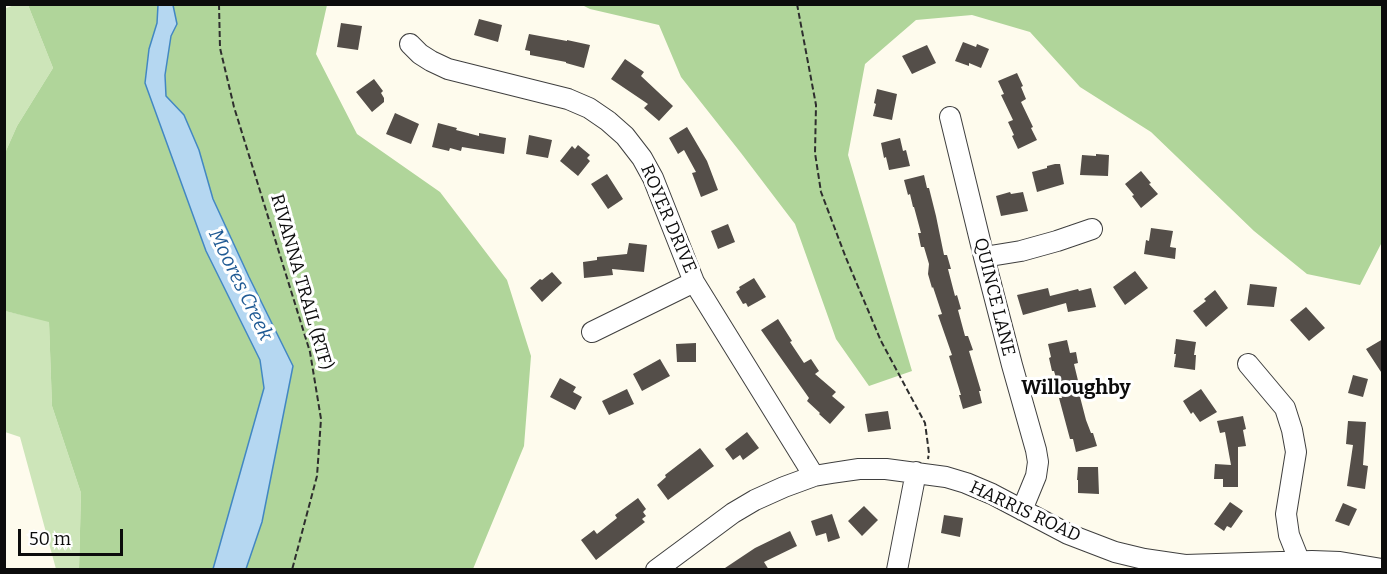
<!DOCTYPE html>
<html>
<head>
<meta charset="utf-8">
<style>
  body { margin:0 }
  #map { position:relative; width:1387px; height:574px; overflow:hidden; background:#fefbed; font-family:Bitter,serif }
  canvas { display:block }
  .frame { position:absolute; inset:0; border:6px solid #0c0c0c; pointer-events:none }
  .scale { position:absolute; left:18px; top:529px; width:105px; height:27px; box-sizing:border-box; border:3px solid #0c0c0c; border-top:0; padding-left:8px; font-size:18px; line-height:21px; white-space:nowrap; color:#0c0c0c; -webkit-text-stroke:4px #fff; paint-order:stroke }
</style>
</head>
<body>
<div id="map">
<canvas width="1387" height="574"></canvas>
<div class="frame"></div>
<div class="scale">50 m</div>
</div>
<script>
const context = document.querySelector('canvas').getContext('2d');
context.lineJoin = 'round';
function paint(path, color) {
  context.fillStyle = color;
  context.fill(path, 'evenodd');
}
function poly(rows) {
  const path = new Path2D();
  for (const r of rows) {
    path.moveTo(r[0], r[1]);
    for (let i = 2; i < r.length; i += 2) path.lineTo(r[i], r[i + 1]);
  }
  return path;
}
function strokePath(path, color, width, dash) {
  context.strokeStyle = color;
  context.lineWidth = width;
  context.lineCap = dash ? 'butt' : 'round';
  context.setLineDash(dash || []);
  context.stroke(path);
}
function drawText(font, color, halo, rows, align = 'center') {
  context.font = font + ' Bitter,serif';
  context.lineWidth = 6;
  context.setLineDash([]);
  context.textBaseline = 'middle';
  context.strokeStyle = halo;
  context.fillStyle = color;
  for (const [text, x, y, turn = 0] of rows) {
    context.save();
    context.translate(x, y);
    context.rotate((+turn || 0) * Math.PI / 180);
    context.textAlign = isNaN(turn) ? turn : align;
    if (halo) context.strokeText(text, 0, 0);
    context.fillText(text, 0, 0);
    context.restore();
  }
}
paint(poly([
  [14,5,28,5,53,68,17,126,5,153,4,9],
  [5,311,49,321,52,406,81,493,79,569,56,569,20,437,5,432]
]), '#cde5b9');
paint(poly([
  [28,5,158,5,157,23,149,49,145,83,206,251,260,360,264,388,213,569,79,569,81,493,52,406,49,322,5,311,5,153,17,126,53,68],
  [173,5,327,5,316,54,357,134,440,192,507,280,531,356,524,446,473,569,246,569,262,522,293,366,249,277,213,199,199,150,184,115,166,96,165,75,171,36,177,24],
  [582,5,1382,5,1382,242,1360,285,1307,274,1254,231,1151,132,1080,87,1030,32,972,15,916,20,865,64,848,155,912,371,869,386,836,339,795,224,741,153,681,77,659,25,590,9]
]), '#b0d59a');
const water = poly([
  [158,5,173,5,177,24,171,36,165,75,166,96,184,115,199,150,213,199,249,277,293,366,262,522,246,569,213,569,264,388,260,360,206,251,145,83,149,49,157,23,158,5]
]);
paint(water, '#b5d7f1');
strokePath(water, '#4287c2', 1.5);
paint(poly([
  [479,19,502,25,498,42,474,35],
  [341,23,362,26,358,50,337,47],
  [529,34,567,41,567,40,590,45,584,68,566,63,566,62,530,55,530,51,525,50],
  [963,42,976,47,977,44,989,49,981,68,969,63,969,66,955,61],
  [927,45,936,63,912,74,902,56],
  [625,59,644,72,641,76,673,106,659,121,644,108,648,104,611,79],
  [1017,73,1023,86,1021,87,1026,99,1021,102,1033,127,1031,128,1037,140,1018,149,1012,136,1014,135,1008,122,1013,120,1001,95,1004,94,998,81],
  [374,79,383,91,381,93,384,98,384,102,372,112,356,92],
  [877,89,897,94,892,120,873,116,876,104,874,103],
  [395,113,419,124,411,144,386,134],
  [438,123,457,128,456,130,479,136,479,133,506,138,504,154,462,147,461,151,450,148,449,151,432,147],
  [687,127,707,161,718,190,701,197,692,173,696,172,684,150,678,154,669,138],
  [529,135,552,140,548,158,526,154],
  [900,138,903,151,906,150,910,166,889,170,886,157,884,158,881,143],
  [578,145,590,155,587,158,590,161,578,176,560,161,572,146,575,149],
  [1096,154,1109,155,1108,176,1080,175,1082,155,1096,156],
  [1055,164,1060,164,1064,184,1037,192,1032,172,1047,168,1047,166],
  [1141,171,1151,183,1149,184,1158,194,1141,208,1132,196,1134,195,1125,184],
  [607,174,623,199,608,209,591,184],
  [924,175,927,188,929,188,936,216,944,255,947,255,951,269,948,269,955,296,957,295,961,309,958,310,965,336,968,336,973,350,969,351,981,391,979,391,982,403,963,409,959,395,961,395,949,356,952,355,938,315,942,314,933,287,932,288,928,274,929,264,924,247,921,247,918,233,921,233,914,207,913,207,910,194,908,195,904,180],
  [1010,192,1011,194,1023,192,1028,211,1001,216,996,196],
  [728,224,735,242,718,249,711,231],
  [1151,228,1173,231,1170,247,1176,248,1175,259,1144,254,1146,240,1149,241],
  [629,243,647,245,644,272,612,269,613,275,584,278,583,262,597,260,597,257,627,254],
  [1135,271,1148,288,1125,305,1113,287],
  [552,272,562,283,542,302,530,288,540,279,542,280],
  [754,278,766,297,748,307,746,303,743,304,736,292,740,289,739,287],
  [1250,284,1277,287,1274,307,1247,305],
  [1048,288,1050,296,1078,289,1079,291,1091,288,1096,307,1068,312,1066,303,1023,315,1017,295],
  [1215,290,1228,308,1206,327,1193,311,1206,301,1204,299],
  [1306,307,1325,328,1309,341,1290,320],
  [778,319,792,341,790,342,804,363,811,359,819,371,815,374,836,392,832,396,845,407,830,424,819,414,820,413,807,401,809,398,761,330],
  [1176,339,1196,342,1194,355,1196,355,1195,370,1174,367,1176,354,1174,354],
  [1383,339,1383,375,1366,349],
  [1067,340,1070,353,1076,352,1078,363,1074,364,1081,393,1079,393,1086,420,1091,433,1093,433,1097,446,1076,452,1073,439,1070,439,1059,398,1062,398,1054,371,1052,371,1049,358,1051,357,1048,344],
  [696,343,696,362,677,362,676,344],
  [660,359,670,376,642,391,633,374],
  [1353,375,1368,379,1363,397,1348,393],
  [560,378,576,387,573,392,582,397,575,410,550,397],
  [627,389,634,404,609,415,602,401],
  [1201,389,1217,412,1200,422,1193,412,1191,414,1183,401],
  [888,411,891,429,868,432,865,414],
  [1243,416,1246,429,1243,430,1246,446,1238,447,1238,487,1223,487,1223,479,1214,479,1215,464,1231,465,1225,432,1220,433,1217,421],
  [1348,421,1366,422,1363,465,1368,466,1365,489,1347,486,1353,445,1346,444],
  [747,432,759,448,743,460,740,455,733,460,725,449],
  [700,448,714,466,668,500,657,485,666,477,665,475],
  [1078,467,1098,467,1099,494,1078,493,1078,480,1077,480],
  [638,498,646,509,643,512,646,516,642,519,645,522,596,560,581,540,594,530,597,534,617,518,615,515],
  [1230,502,1243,511,1231,528,1227,526,1224,531,1214,524],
  [1343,503,1357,509,1349,526,1335,521],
  [864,506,878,520,862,536,848,521],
  [832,514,840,538,828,542,826,533,816,536,811,521],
  [944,515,963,518,960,537,941,533],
  [790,531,797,546,764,562,769,570,722,570,755,548]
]), '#544e49');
const minor = poly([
  [410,44,420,54,431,61,448,69,568,99,589,108,608,121,625,136,642,158,653,178,694,282,814,476],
  [950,117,984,257,1012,365,1036,450,1038,462,1036,476,1022,510],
  [984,257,1021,251,1057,241,1092,229],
  [592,332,694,282],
  [1248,364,1285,408,1292,430,1296,452,1286,514,1289,535,1299,560],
  [656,570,733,513,755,500,784,487,814,476,832,473,859,469,886,469,946,477,966,483,992,494,1068,534,1115,552,1144,559,1185,565,1312,561,1340,562,1382,569],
  [897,570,916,472]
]);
strokePath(minor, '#3f3f3f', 22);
strokePath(poly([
  [219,4,220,48,234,107,310,352,321,419,317,476,292,570],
  [797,4,816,105,815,153,821,192,846,258,881,341,925,423,929,453,928,459]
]), '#2e2e2e', 2, [6, 3]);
strokePath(minor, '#fff', 20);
drawText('18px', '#0c0c0c', '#fff', [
  ["ROYER DRIVE",668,219,67],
  ["RIVANNA TRAIL (RTF)",301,282,74],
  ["QUINCE LANE",994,297,76],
  ["HARRIS ROAD",1025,512,25]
]);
drawText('italic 20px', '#1f5a94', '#fff', [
  ["Moores Creek",240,285,64]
]);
drawText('bold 20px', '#0c0c0c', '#fff', [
  ["Willoughby",1076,388]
]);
</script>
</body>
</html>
